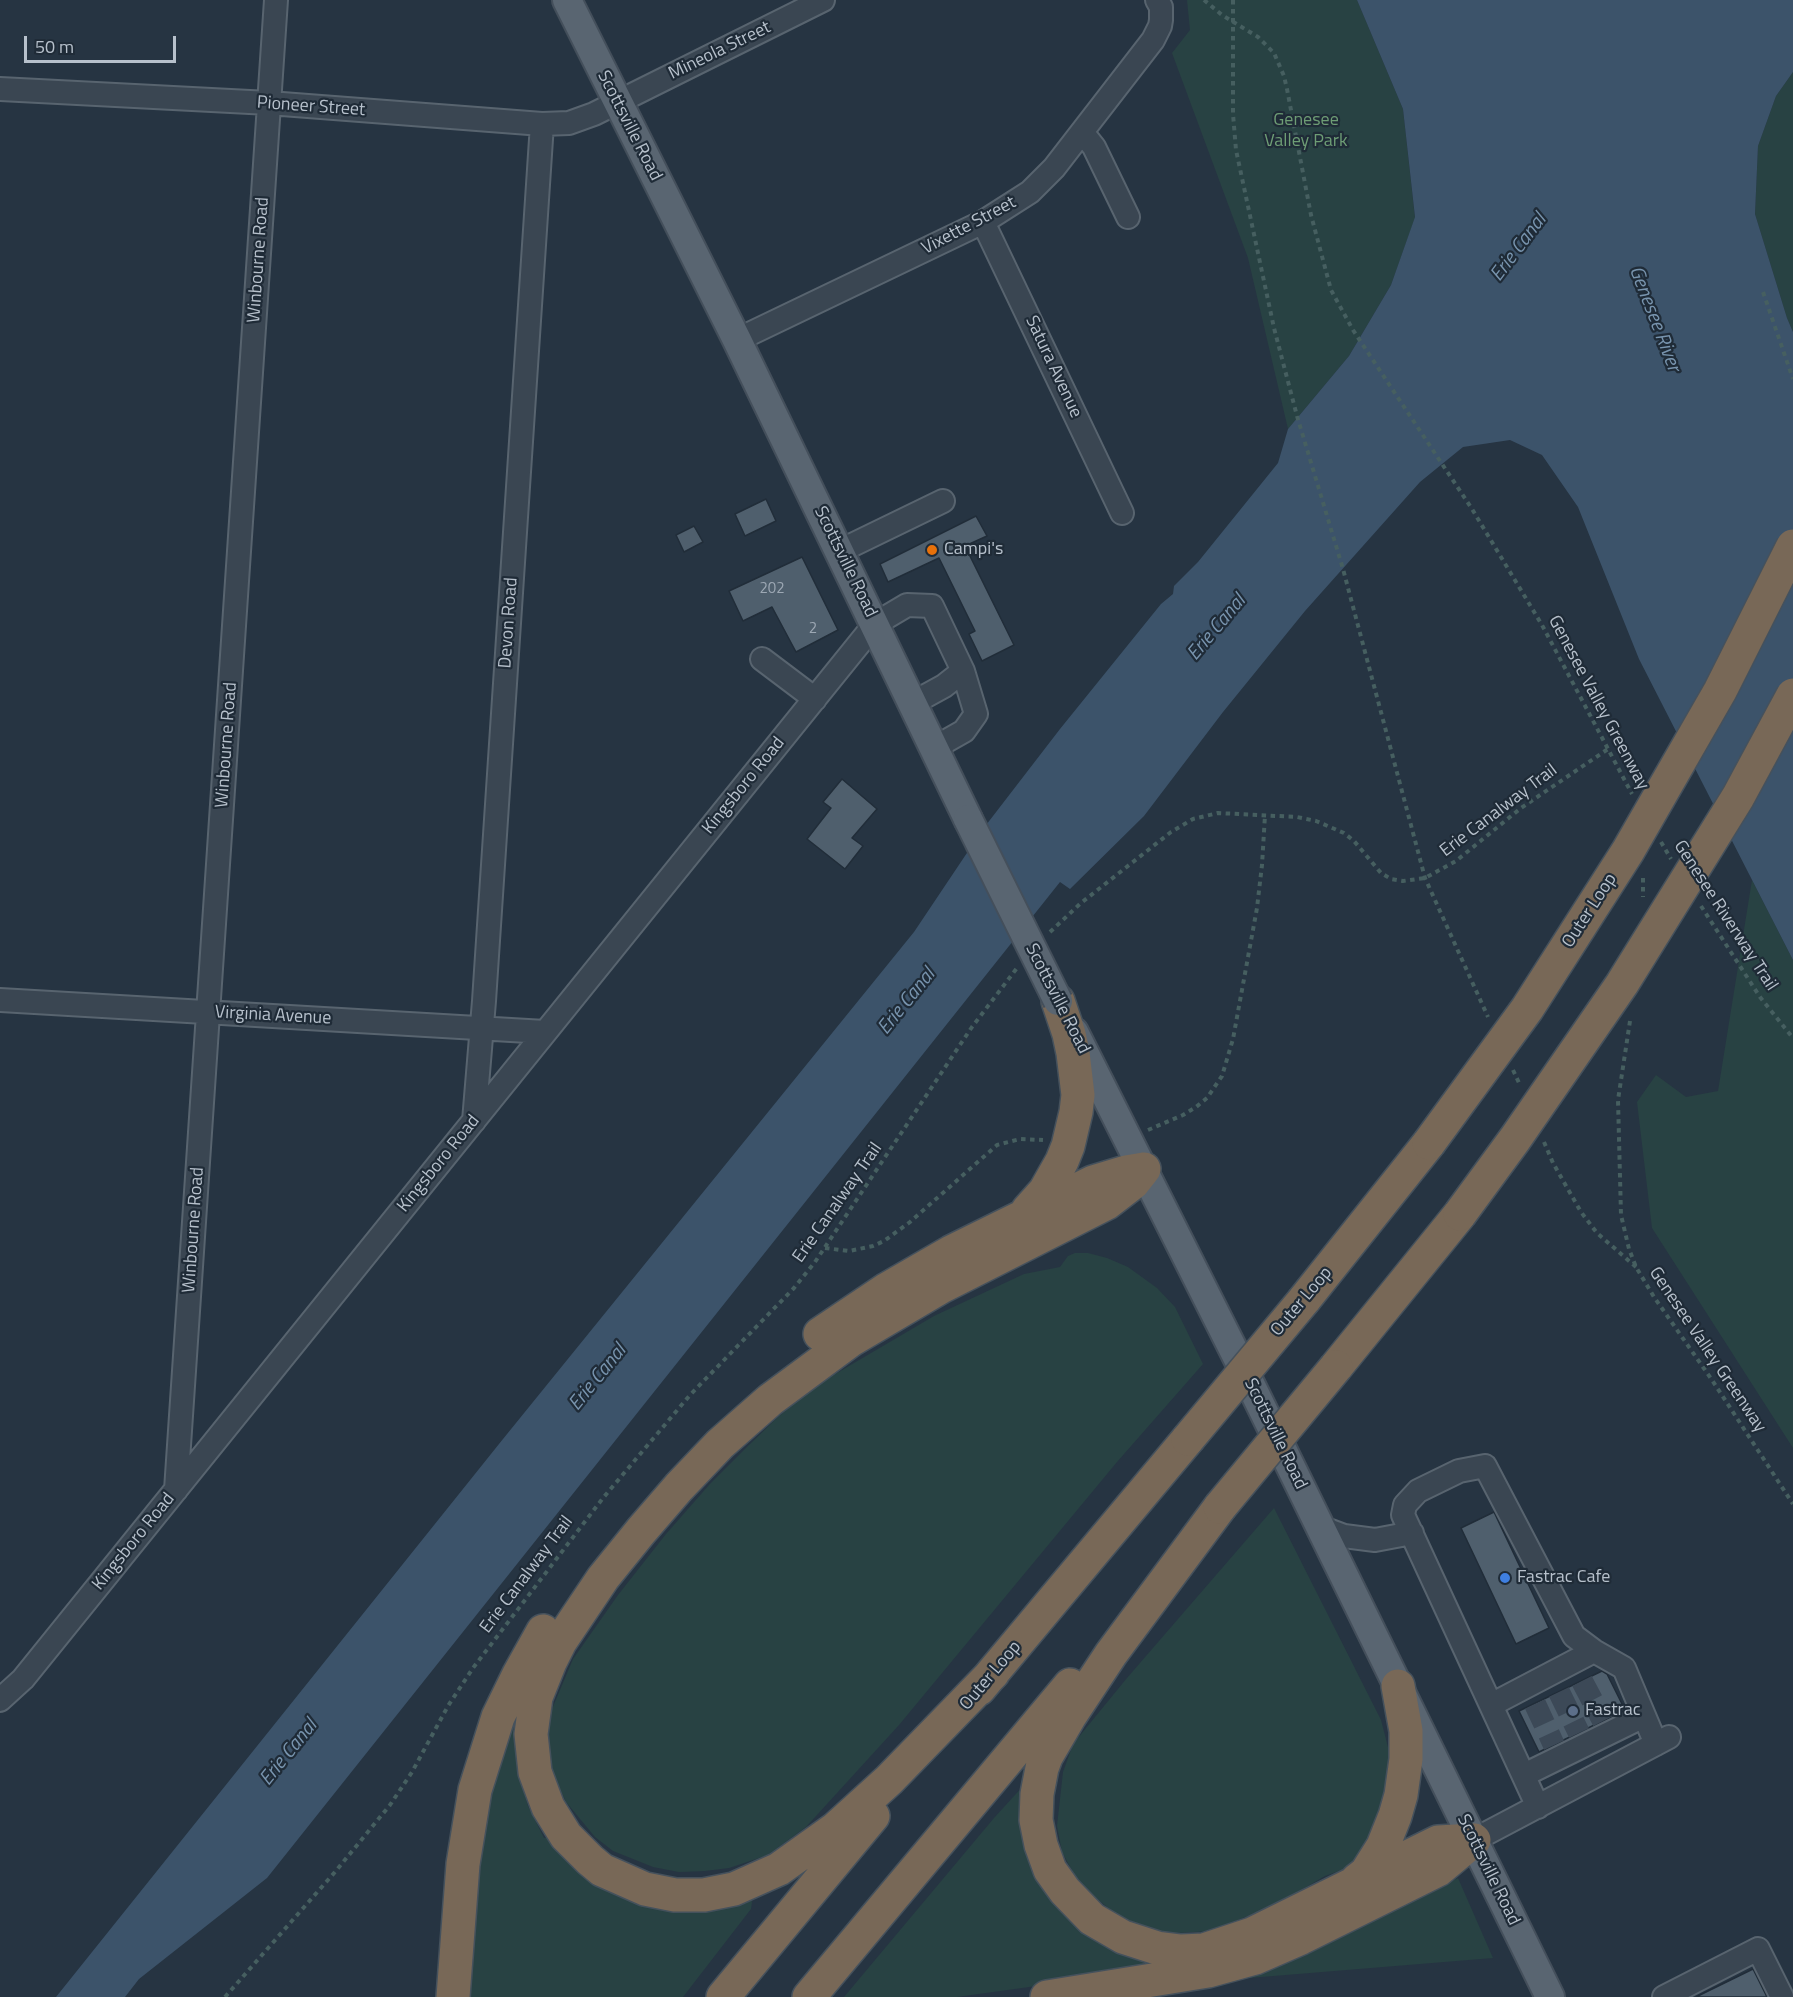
<!DOCTYPE html>
<html>
<head>
<meta charset="utf-8">
<style>
  body { margin:0 }
  #map { position:relative; width:1793px; height:1997px; overflow:hidden; background:#263442; font-family:"Titillium Web",sans-serif }
  canvas { display:block }
  .scale { position:absolute; left:24px; top:36px; width:152px; height:27px; box-sizing:border-box; border:3px solid #b7c1cc; border-top:0; padding-left:8px; font-size:18px; line-height:21px; white-space:nowrap; color:#b7c1cc; -webkit-text-stroke:4px #1f2b37; paint-order:stroke }
</style>
</head>
<body>
<div id="map">
<canvas width="1793" height="1997"></canvas>
<div class="scale">50 m</div>
</div>
<script>
const context = document.querySelector('canvas').getContext('2d');
context.lineJoin = 'round';
function paint(path, color) {
  context.fillStyle = color;
  context.fill(path, 'evenodd');
}
function poly(rows) {
  const path = new Path2D();
  for (const r of rows) {
    path.moveTo(r[0], r[1]);
    for (let i = 2; i < r.length; i += 2) path.lineTo(r[i], r[i + 1]);
  }
  return path;
}
function strokePath(path, color, width, dash) {
  context.strokeStyle = color;
  context.lineWidth = width;
  context.lineCap = dash ? 'butt' : 'round';
  context.setLineDash(dash || []);
  context.stroke(path);
}
function drawText(font, color, halo, rows, align = 'center') {
  context.font = font + ' "Titillium Web",sans-serif';
  context.lineWidth = 4.5;
  context.setLineDash([]);
  context.textBaseline = 'middle';
  context.strokeStyle = halo;
  context.fillStyle = color;
  for (const [text, x, y, turn = 0] of rows) {
    context.save();
    context.translate(x, y);
    context.rotate((+turn || 0) * Math.PI / 180);
    context.textAlign = isNaN(turn) ? turn : align;
    if (halo) context.strokeText(text, 0, 0);
    context.fillText(text, 0, 0);
    context.restore();
  }
}
paint(poly([
  [1187,0,1357,0,1403,109,1415,218,1391,285,1349,356,1288,429,1248,258,1172,53,1190,30],
  [1793,72,1793,332,1787,318,1755,214,1758,146,1776,96],
  [1752,880,1793,960,1793,1448,1652,1228,1637,1102,1656,1075,1686,1097,1718,1091],
  [1075,1253,1088,1253,1107,1258,1128,1267,1157,1288,1175,1307,1203,1364,1117,1462,899,1725,806,1827,768,1855,729,1868,705,1871,679,1872,653,1867,613,1851,595,1837,566,1802,554,1777,549,1754,549,1716,573,1659,618,1595,666,1534,709,1485,749,1445,779,1416,820,1383,934,1316,1024,1274,1060,1267,1068,1256],
  [1274,1508,1381,1720,1390,1755,1392,1786,1361,1858,1347,1868,1325,1876,1279,1903,1212,1931,1176,1933,1146,1930,1112,1911,1091,1894,1074,1874,1062,1852,1057,1826,1063,1772,1073,1744,1127,1678],
  [522,1696,520,1778,528,1806,544,1838,555,1838,573,1858,750,1894,752,1902,751,1909,683,1997,462,1997,477,1833],
  [1025,1784,1035,1864,1195,1964,957,1997,844,1997,994,1818],
  [1458,1878,1493,1958,1249,1978]
]), '#284243');
paint(poly([
  [1357,0,1793,0,1793,72,1776,96,1758,146,1755,214,1787,318,1793,332,1793,960,1639,659,1578,507,1542,455,1510,440,1463,447,1420,482,1305,611,1223,712,1144,816,1070,889,1060,882,267,1878,139,1979,125,1997,56,1997,503,1439,914,932,983,829,1060,729,1161,604,1173,594,1174,586,1198,562,1278,463,1288,429,1349,356,1391,285,1415,217,1403,109]
]), '#3c536a');
const building = poly([
  [766,499,776,521,745,536,735,514,766,499],
  [976,516,987,536,965,546,1014,645,982,661,969,634,975,631,939,558,888,582,880,564,976,516],
  [694,526,703,542,684,552,676,535,694,526],
  [802,557,838,630,796,652,772,607,743,621,729,591,802,557],
  [842,779,877,809,852,838,863,846,845,869,807,839,831,808,823,802,842,779],
  [1494,1512,1549,1628,1516,1644,1461,1528,1494,1512],
  [1602,1671,1607,1674,1625,1710,1539,1752,1519,1711,1602,1671],
  [1753,1969,1767,1997,1696,1997,1753,1969]
]);
paint(building, '#4f5f6d');
strokePath(building, '#212d39', 1.5);
strokePath(poly([
  [1582,1681,1603,1721],
  [1559,1692,1579,1733],
  [1535,1704,1554,1745]
]), '#3c4957', 22, [22, 11]);
const minor = poly([
  [0,89,269,103,542,124,569,123,594,114,823,0],
  [1082,132,1094,147,1128,217],
  [983,222,1122,513],
  [737,340,983,222,1030,192,1054,168,1153,40,1160,26,1161,20,1161,7,1157,0],
  [840,551,943,501],
  [762,659,815,699],
  [934,748,964,731,976,714,963,671],
  [0,1000,545,1032],
  [474,1121,484,1001,542,124],
  [176,1490,276,0],
  [1320,1527,1344,1536,1375,1540,1412,1533],
  [0,1700,23,1679,875,624,907,605,932,606,963,671,944,686,913,703],
  [1491,1705,1594,1651],
  [1524,1775,1644,1716],
  [1538,1807,1403,1515,1405,1505,1418,1491,1459,1471,1485,1466,1574,1636,1594,1651,1624,1668,1656,1744],
  [1474,1840,1669,1737],
  [1664,1997,1758,1949,1782,1997]
]);
const major = poly([
  [567,0,737,340,968,819],
  [1074,1032,1241,1365,1550,1997]
]);
const highway = poly([
  [1028,1210,1045,1191,1062,1161,1068,1146,1076,1112,1078,1095,1073,1053,1069,1034,1058,1001],
  [1304,1300,1429,1143],
  [820,1334,887,1289,951,1252,1093,1182,1126,1172,1144,1169],
  [1336,1367,1460,1214],
  [1220,1507,1111,1654,1070,1716,1046,1757,1042,1768,1037,1794,1036,1820,1041,1845,1050,1870,1065,1891,1092,1919,1123,1937,1157,1948,1181,1951,1204,1950,1252,1934,1438,1842,1474,1840],
  [993,1673,889,1780,835,1829,779,1869,734,1889,704,1895,675,1895,645,1889,602,1870,590,1860,566,1836,548,1807,535,1772,531,1734,536,1697,550,1662,560,1642,603,1578,641,1531,679,1487,720,1444,770,1400,851,1340,941,1287,1107,1203,1133,1183,1144,1169],
  [979,1689,1188,1439],
  [1357,1880,1366,1873,1383,1846,1395,1816,1401,1795,1406,1759,1406,1731,1398,1686],
  [453,1997,463,1864,475,1790,498,1717,519,1674,543,1631],
  [723,1997,873,1816],
  [809,1997,1070,1685],
  [1047,1997,1208,1971,1255,1958,1301,1938,1438,1870,1474,1840]
]);
strokePath(minor, '#58646f', 26);
strokePath(major, '#444f5b', 32);
strokePath(highway, '#45515c', 36);
strokePath(poly([
  [1204,0,1222,15,1258,37,1274,53,1284,76,1287,89,1311,215,1331,290,1353,330,1472,509,1542,625,1632,794],
  [1233,0,1233,114,1236,150,1274,328,1297,416,1343,569,1425,878,1488,1017],
  [1763,292,1793,379],
  [1661,842,1671,859],
  [1643,878,1643,897],
  [1701,906,1760,997,1793,1038],
  [1050,932,1081,903,1171,832,1193,819,1218,813,1297,817,1316,821,1344,833,1354,841,1381,873,1391,879,1403,881,1425,878,1456,861,1521,808,1608,749],
  [1630,1021,1618,1100,1621,1215,1629,1249,1636,1267,1654,1297,1712,1380,1793,1504],
  [1513,1070,1520,1085],
  [1148,1130,1183,1115,1196,1107,1207,1098,1222,1076,1233,1039,1257,908,1262,865,1265,815],
  [1544,1142,1553,1163,1581,1212,1597,1233,1636,1267],
  [825,1248,849,1251,873,1246,884,1241,910,1222,997,1145,1020,1139,1043,1140],
  [225,1997,335,1872,390,1805,412,1772,448,1706,473,1668,603,1498,690,1395,794,1288,815,1262,972,1027,1017,968]
]), '#465f60', 4, [4.5, 4.5]);
strokePath(minor, '#3a4652', 22);
strokePath(major, '#596571', 28);
strokePath(highway, '#786857', 33);
const majorBridge = poly([
  [968,819,1058,1001]
]);
const highwayBridge = poly([
  [1429,1143,1527,1009,1628,851,1720,691,1793,546],
  [1460,1214,1515,1139,1622,984,1738,797,1793,695],
  [1188,1439,1304,1300],
  [1220,1507,1336,1367]
]);
strokePath(majorBridge, '#444f5b', 32, []);
strokePath(highwayBridge, '#45515c', 36, []);
strokePath(majorBridge, '#596571', 28);
strokePath(highwayBridge, '#786857', 33);
for (const [x, y, r, color] of [
  [932,550,6,"#e8710a"],
  [1505,1578,6,"#3f7fe0"],
  [1573,1711,6,"#5c6f8a"]
]) {
  const dot = new Path2D();
  dot.arc(x, y, r, 0, 2 * Math.PI);
  context.fillStyle = color;
  context.fill(dot);
  strokePath(dot, '#1f2b37', 2);
}
drawText('15px', '#9da8b4', null, [
  ["202",772,589],
  ["2",813,629]
]);
drawText('18px', '#b7c1cc', '#1f2b37', [
  ["Mineola Street",720,51,-26],
  ["Pioneer Street",311,107,4],
  ["Scottsville Road",629,126,63],
  ["Vixette Street",969,226,-28],
  ["Winbourne Road",259,260,-86],
  ["Satura Avenue",1053,367,65],
  ["Scottsville Road",845,562,64],
  ["Devon Road",509,623,-86],
  ["Genesee Valley Greenway",1598,703,62],
  ["Winbourne Road",227,745,-86],
  ["Kingsboro Road",744,786,-51],
  ["Erie Canalway Trail",1499,811,-37],
  ["Outer Loop",1590,911,-57],
  ["Genesee Riverway Trail",1725,916,57],
  ["Scottsville Road",1057,999,63],
  ["Virginia Avenue",273,1016,3],
  ["Kingsboro Road",439,1164,-51],
  ["Erie Canalway Trail",838,1203,-55],
  ["Winbourne Road",194,1230,-86],
  ["Outer Loop",1302,1302,-50],
  ["Genesee Valley Greenway",1707,1350,56],
  ["Scottsville Road",1275,1434,64],
  ["Kingsboro Road",134,1542,-51],
  ["Erie Canalway Trail",527,1575,-53],
  ["Outer Loop",991,1676,-50],
  ["Scottsville Road",1488,1870,64]
]);
drawText('18px', '#6e9d75', '#1f2b37', [
  ["Genesee",1306,121],
  ["Valley Park",1306,142]
]);
drawText('18px', '#b7c1cc', '#1f2b37', [
  ["Campi's",944,550],
  ["Fastrac Cafe",1517,1578],
  ["Fastrac",1585,1711]
], 'left');
drawText('italic 20px', '#7894ae', '#1f2b37', [
  ["Erie Canal",1519,248,-53],
  ["Genesee River",1654,319,69],
  ["Erie Canal",1217,628,-50],
  ["Erie Canal",907,1002,-51],
  ["Erie Canal",598,1378,-51],
  ["Erie Canal",289,1753,-51]
]);
</script>
</body>
</html>
